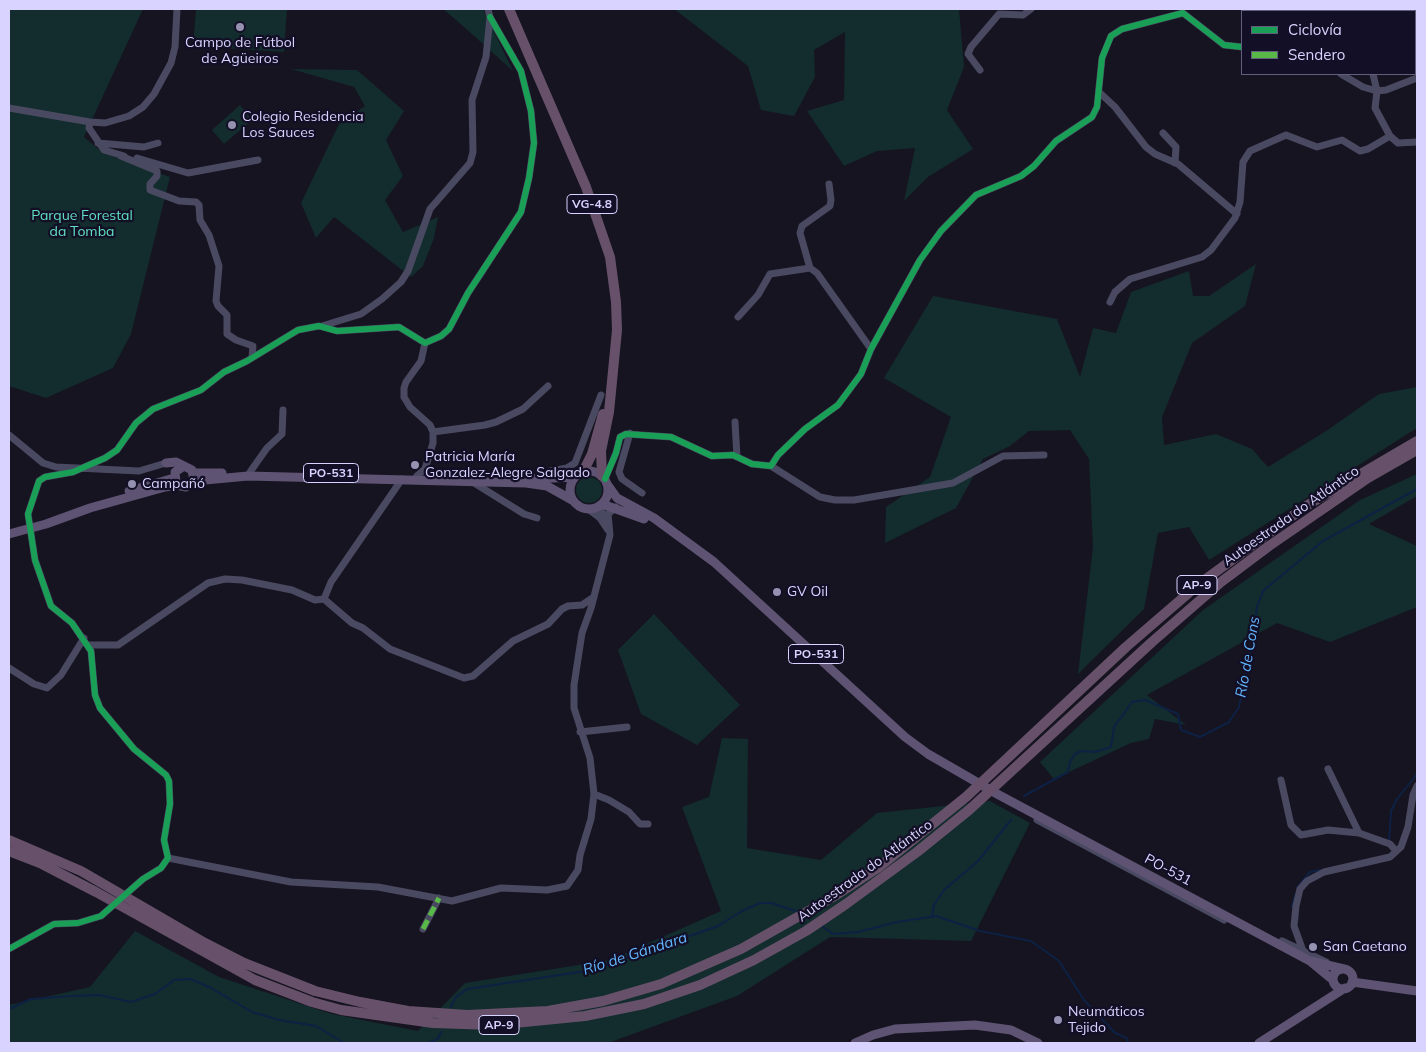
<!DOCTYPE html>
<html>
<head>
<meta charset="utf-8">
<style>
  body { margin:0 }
  #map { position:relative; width:1426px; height:1052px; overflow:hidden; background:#161421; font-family:Mulish,sans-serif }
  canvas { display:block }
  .frame { position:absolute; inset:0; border:10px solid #d9d4ff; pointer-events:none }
  .legend { position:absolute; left:1241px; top:10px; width:175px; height:65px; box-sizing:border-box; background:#130f26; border:1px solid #625e7d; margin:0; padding:6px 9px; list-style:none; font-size:15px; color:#d9d4ff }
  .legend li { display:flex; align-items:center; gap:10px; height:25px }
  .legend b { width:25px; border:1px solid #625e7d }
</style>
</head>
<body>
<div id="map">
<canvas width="1426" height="1052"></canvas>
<div class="frame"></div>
<ul class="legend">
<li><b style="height:6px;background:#1a9f57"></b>Ciclovía</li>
<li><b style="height:6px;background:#58b947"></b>Sendero</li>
</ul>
</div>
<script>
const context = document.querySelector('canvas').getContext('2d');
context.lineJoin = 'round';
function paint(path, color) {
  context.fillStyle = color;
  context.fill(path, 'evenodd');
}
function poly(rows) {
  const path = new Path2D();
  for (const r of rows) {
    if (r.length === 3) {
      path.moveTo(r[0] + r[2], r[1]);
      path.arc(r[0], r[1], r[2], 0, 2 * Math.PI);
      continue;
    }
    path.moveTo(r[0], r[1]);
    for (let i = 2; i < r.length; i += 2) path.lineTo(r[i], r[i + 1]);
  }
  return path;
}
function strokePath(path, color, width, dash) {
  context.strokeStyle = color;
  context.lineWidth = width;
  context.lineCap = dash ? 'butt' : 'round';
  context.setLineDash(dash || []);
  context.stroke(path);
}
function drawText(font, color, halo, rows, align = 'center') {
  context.font = font + ' Mulish,sans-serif';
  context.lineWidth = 4.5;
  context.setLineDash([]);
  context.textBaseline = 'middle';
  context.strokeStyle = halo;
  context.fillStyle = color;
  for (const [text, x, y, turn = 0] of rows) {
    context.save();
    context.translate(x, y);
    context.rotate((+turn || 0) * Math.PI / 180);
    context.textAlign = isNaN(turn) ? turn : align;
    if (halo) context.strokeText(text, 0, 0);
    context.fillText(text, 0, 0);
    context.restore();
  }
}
paint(poly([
  [9,9,143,9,84,137,102,152,170,177,131,334,113,368,46,398,9,386],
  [196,9,287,9,284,52,193,46],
  [443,9,483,9,513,71,463,26],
  [674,9,959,9,964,67,947,110,973,149,928,177,904,201,915,148,877,151,844,166,807,111,844,100,845,32,814,50,815,77,794,116,761,110,748,66],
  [291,69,357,70,404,111,386,140,403,176,385,200,403,232,438,217,434,238,423,266,411,277,334,217,316,238,301,203,339,124,365,106,354,87],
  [240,105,252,120,224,144,212,130],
  [1256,264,1245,306,1192,343,1162,417,1164,445,1216,434,1252,449,1268,467,1326,431,1379,394,1417,387,1417,428,1209,560,1189,527,1158,533,1144,609,1078,674,1093,547,1089,459,1070,430,1029,431,1010,446,983,459,956,508,885,543,886,507,930,477,951,417,884,378,933,296,1057,319,1080,377,1093,328,1116,333,1131,292,1189,271,1193,296,1209,296],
  [1417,474,1417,496,1369,524,1417,546,1417,607,1330,642,1277,623,1147,695,1186,725,1155,719,1149,739,1131,743,1054,779,1040,762,1203,610,1360,500],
  [589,490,13],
  [654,614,740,705,697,745,641,714,618,650],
  [722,738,748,739,747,848,821,860,877,813,990,801,1030,823,971,941,830,937,737,996,608,1043,9,1043,9,1005,90,987,135,931,219,977,332,1014,418,1031,465,983,610,960,721,911,682,807,709,797]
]), '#132c2d');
strokePath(poly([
  [1024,796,1068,772,1070,762,1075,754,1081,751,1095,752,1111,747,1114,727,1132,702,1145,700,1178,714,1181,730,1200,737,1229,722,1239,707,1252,644,1257,607,1263,591,1323,541,1417,489],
  [1389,842,1391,811,1397,799,1417,774],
  [1297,888,1310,872,1321,870],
  [1292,907,1296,893],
  [932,917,934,905,944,890,978,861,1011,820],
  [823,927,833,934,858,932,897,922,936,916,980,931,1031,941,1059,961,1084,1000,1115,1033,1127,1038,1128,1043],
  [451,1007,456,997,467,989,593,970,718,926,742,911,760,903,771,903,796,911],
  [9,1009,31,999,71,996,99,995,131,1002,155,994,174,980,191,979,211,988,252,1012,279,1020,316,1026,344,1043],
  [428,1043,438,1039,441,1032]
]), '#0d2144', 2);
strokePath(poly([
  [1364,9,1364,11],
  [980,70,968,54,971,47,999,14,1023,15,1031,9],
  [1341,74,1363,87,1377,91,1386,90,1417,78],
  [1373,74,1377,91,1375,108,1390,136,1398,143,1417,142],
  [1099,92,1115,107,1146,147,1155,154,1178,164,1237,214],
  [9,108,90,122,105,123,129,116,143,107,154,94,171,63,175,47,177,9],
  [90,122,89,128,104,150,124,156],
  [1163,133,1176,147,1175,163],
  [98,143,144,147,158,143],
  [121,156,157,171,157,176,150,184,150,190,179,201,196,202,199,205,200,220,209,235,219,266,216,301,218,306,227,315,227,334,236,340,253,346,252,357],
  [137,158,188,173,258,160],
  [810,268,800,233,802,226,830,206,831,200,829,184],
  [1110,302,1115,292,1130,279,1202,257,1211,250,1235,218,1240,202,1243,162,1250,151,1286,135,1317,147,1342,140,1360,151,1368,149,1390,136],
  [738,317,758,295,770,274,810,268,817,273,871,349],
  [322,326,361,314,382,299,401,282,408,271,430,209,470,163,473,152,472,100,486,57,490,17,488,9],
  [735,422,737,457],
  [433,432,485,425,496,422,523,409,548,386],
  [630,433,619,472,622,479,642,493],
  [9,435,43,463,56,467,139,471,166,463],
  [771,466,820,497,835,500,854,500,953,483,1003,456,1044,455],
  [250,472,267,448,282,434,283,410],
  [417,476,425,469,433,443,433,432,430,425,410,407,404,397,404,388,406,382,421,361,425,343],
  [539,479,550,471,567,468,575,463,601,395],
  [605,479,616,453,620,437,626,434,671,437,712,456,733,455,752,464,771,466,778,455,805,429,838,405,861,374,871,349,920,260,941,231,976,195,1021,176,1034,166,1056,141,1092,117,1097,107,1102,58,1111,36,1122,29,1183,13,1224,45,1242,47],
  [471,481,524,514,537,518],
  [600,506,604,518,608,521],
  [588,509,600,518,608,530],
  [324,599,331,582,402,479],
  [89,645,118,645,208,583,225,579,242,580,292,590,315,600,324,599,352,623,363,628,390,649,464,678,473,676,513,641,548,624,562,609,568,606,582,605,594,597],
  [9,668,34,684,47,688,61,675,84,638],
  [580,732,627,727],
  [1328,769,1359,833],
  [1281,780,1291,825,1301,835,1328,830,1359,833,1390,844,1396,851],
  [594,794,609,800,629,812,640,824,648,824],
  [1037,820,1224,920],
  [168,858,291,882,378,887,452,901,501,888,547,890,567,886,578,870,580,855,591,819,594,794,590,758,574,708,574,685,582,633,591,608,610,535,608,514,616,507],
  [423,929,439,898],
  [1282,941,1326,962],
  [9,949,54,924,78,923,101,916,143,879,161,868,168,858,164,840,170,804,169,781,166,775,134,749,100,708,95,695,91,651,72,623,51,606,35,560,28,514,39,481,45,477,73,472,105,458,117,450,136,423,153,409,201,390,224,372,247,361,298,330,319,326,337,331,399,327,425,343,441,336,449,329,468,293,521,212,529,178,534,143,531,111,521,71,490,17],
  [1303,951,1294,926,1296,906,1300,889,1307,881,1324,872,1390,857,1401,847,1408,827,1413,795,1417,786]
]), '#4a4962', 7);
strokePath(poly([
  [166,463,176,462,184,466],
  [589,490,19],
  [194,473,222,473],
  [530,479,575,477],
  [176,483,175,472,184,466,192,470,194,481],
  [607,484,617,498,654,518,714,562,905,737,928,754,999,795,1310,961,1333,980],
  [129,491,174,478],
  [602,504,644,519],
  [9,534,46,524,90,508,165,487,177,485,186,487,194,481,248,476,526,483,547,486,572,500],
  [1310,961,1344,969],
  [1343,979,10],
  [1352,982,1417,991],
  [855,1043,873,1035,895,1029,975,1025,1011,1030,1038,1043],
  [1259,1043,1345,988]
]), '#5e5373', 9);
strokePath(poly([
  [509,9,586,187,610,257,616,302,617,330,609,412,601,451,602,476],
  [583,472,592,454,603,414],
  [9,840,81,871,205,943,244,963,315,991,360,1002,408,1011,467,1015,548,1011,603,1001,661,984,741,949,833,897,879,867,966,797,1126,647,1199,584,1306,506,1417,441],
  [9,851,40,863,96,892,255,980,312,1002,341,1010,433,1023,494,1025,585,1016,644,1004,700,985,754,960,806,931,846,904,917,852,969,810,1152,642,1221,582,1269,546,1368,478,1417,450]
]), '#67516a', 10);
strokePath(poly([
  [423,929,439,898]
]), '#58b947', 5, [10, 5]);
strokePath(poly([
  [605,479,616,453,620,437,626,434,671,437,712,456,733,455,752,464,771,466,778,455,805,429,838,405,861,374,871,349,920,260,941,231,976,195,1021,176,1034,166,1056,141,1092,117,1097,107,1102,58,1111,36,1122,29,1183,13,1224,45,1242,47],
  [9,949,54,924,78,923,101,916,143,879,161,868,168,858,164,840,170,804,169,781,166,775,134,749,100,708,95,695,91,651,72,623,51,606,35,560,28,514,39,481,45,477,73,472,105,458,117,450,136,423,153,409,201,390,224,372,247,361,298,330,319,326,337,331,399,327,425,343,441,336,449,329,468,293,521,212,529,178,534,143,531,111,521,71,490,17]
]), '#1a9f57', 6);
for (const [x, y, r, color] of [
  [240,27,5,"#9591b1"],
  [232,125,5,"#9591b1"],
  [415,465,5,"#9591b1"],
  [132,484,5,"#9591b1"],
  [777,592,5,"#9591b1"],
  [1313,947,5,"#9591b1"],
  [1058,1020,5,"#9591b1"]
]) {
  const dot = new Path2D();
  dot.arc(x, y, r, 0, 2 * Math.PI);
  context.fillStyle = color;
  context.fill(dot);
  strokePath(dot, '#130f26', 2);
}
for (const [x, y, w] of [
  [592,204,50],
  [331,473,55],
  [1197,585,40],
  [816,654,55],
  [499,1025,40]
]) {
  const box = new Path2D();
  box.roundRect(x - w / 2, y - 9.5, w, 19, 4);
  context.fillStyle = '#130f26';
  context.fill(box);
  strokePath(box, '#d9d4ff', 1);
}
drawText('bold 12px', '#d9d4ff', null, [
  ["VG-4.8",592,204],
  ["PO-531",331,473],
  ["AP-9",1197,585],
  ["PO-531",816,654],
  ["AP-9",499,1025]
]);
drawText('14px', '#d9d4ff', '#130f26', [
  ["Campo de Fútbol",240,43,"center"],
  ["de Agüeiros",240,59,"center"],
  ["Colegio Residencia",242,117],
  ["Los Sauces",242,133],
  ["Patricia María",425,457],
  ["Gonzalez-Alegre Salgado",425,473],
  ["Campañó",142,484],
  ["GV Oil",787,592],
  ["San Caetano",1323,947],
  ["Neumáticos",1068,1012],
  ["Tejido",1068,1028]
], 'left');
drawText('14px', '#5fe0c0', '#130f26', [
  ["Parque Forestal",82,216],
  ["da Tomba",82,232]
]);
drawText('14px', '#d9d4ff', '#130f26', [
  ["Autoestrada do Atlántico",1291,516,-35],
  ["PO-531",1168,870,28],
  ["Autoestrada do Atlántico",865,871,-36]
]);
drawText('italic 15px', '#62b6ff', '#130f26', [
  ["Río de Cons",1248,657,-80],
  ["Río de Gándara",635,954,-18]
]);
</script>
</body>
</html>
